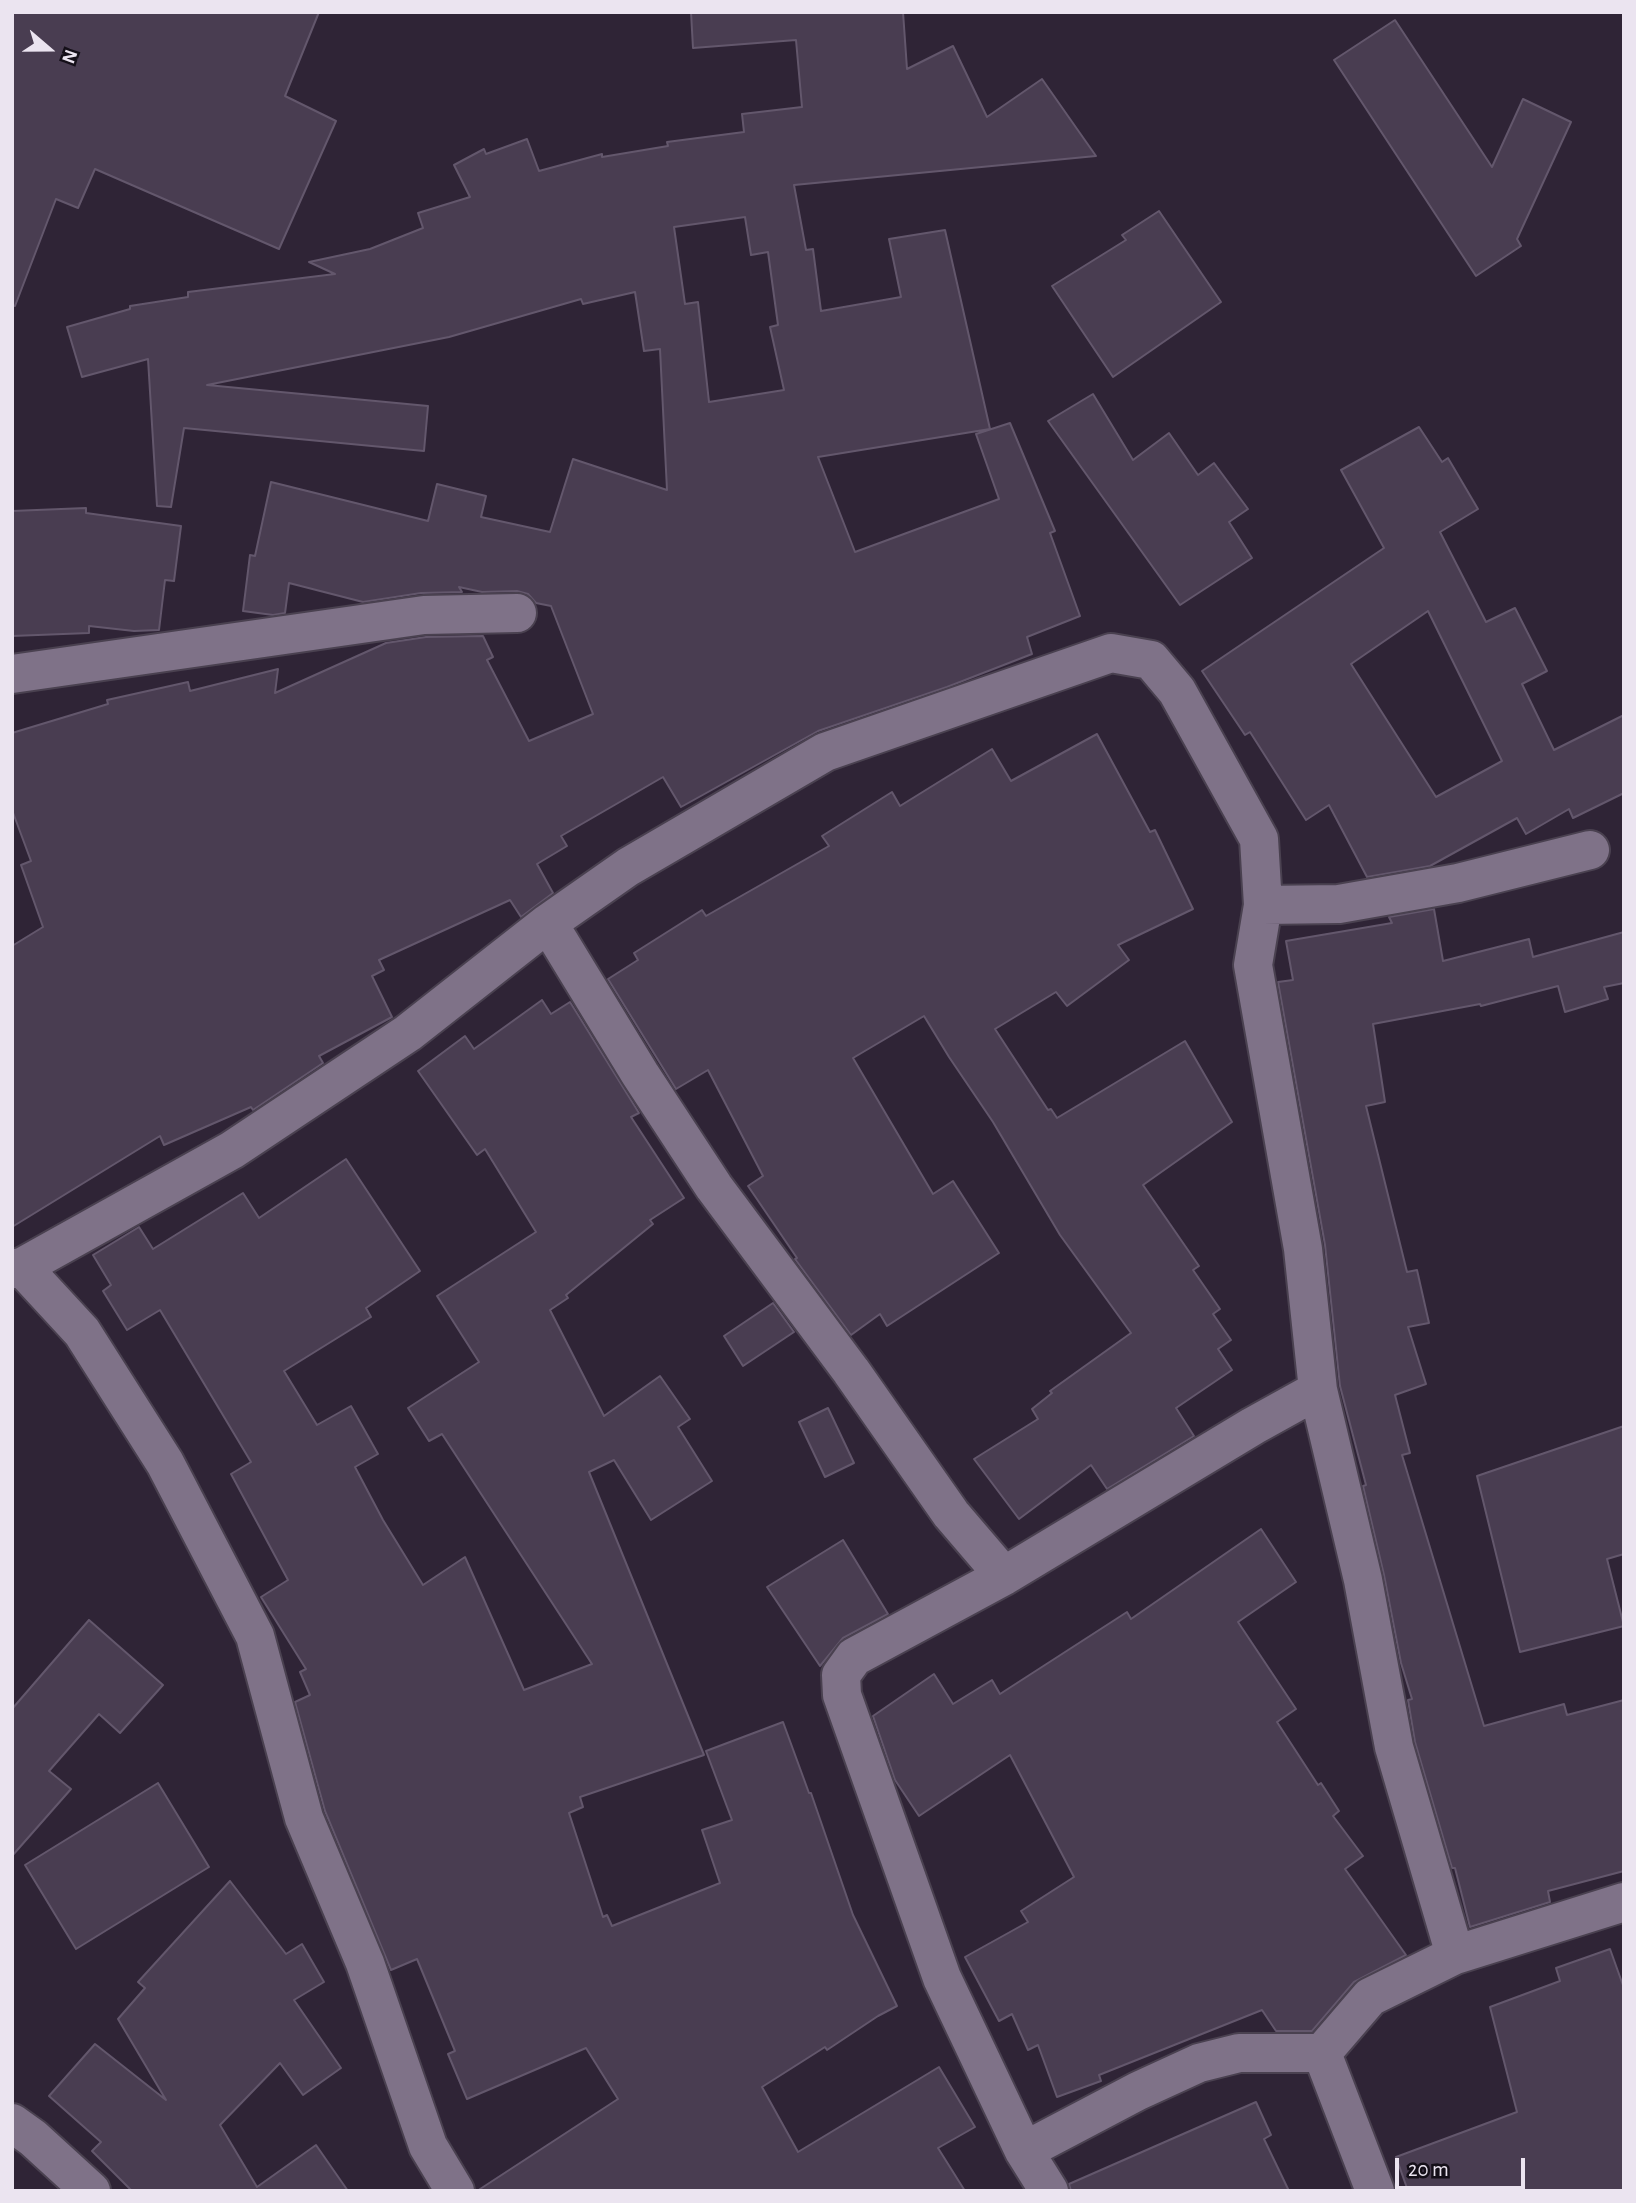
<!DOCTYPE html>
<html>
<head>
<meta charset="utf-8">
<style>
  body { margin:0 }
  #map { position:relative; width:1636px; height:2203px; overflow:hidden; background:#2f2436; font-family:"Alegreya Sans",sans-serif }
  canvas { display:block }
  .frame { position:absolute; inset:0; border:14px solid #ebe4f0; pointer-events:none }
  .north { position:absolute; left:14px; top:14px; width:70px; height:70px; -webkit-text-stroke:5px #140f18; paint-order:stroke; rotate:110deg; font-size:19px; font-weight:700; line-height:28px; text-align:center; color:#ebe4f0 }
  .north::after { content:''; display:block; margin:auto; width:24px; height:32px; background:#ebe4f0; clip-path:polygon(50% 0,100% 100%,50% 72%,0 100%) }
  .scale { position:absolute; left:1395px; top:2158px; width:130px; height:32px; box-sizing:border-box; border:4px solid #ebe4f0; border-top:0; padding-left:9px; font-size:21px; line-height:24px; white-space:nowrap; color:#ebe4f0; -webkit-text-stroke:5px #140f18; paint-order:stroke }
</style>
</head>
<body>
<div id="map">
<canvas width="1636" height="2203"></canvas>
<div class="frame"></div>
<div class="north">N</div>
<div class="scale">20 m</div>
</div>
<script>
const context = document.querySelector('canvas').getContext('2d');
context.lineJoin = 'round';
function paint(path, color) {
  context.fillStyle = color;
  context.fill(path, 'evenodd');
}
function poly(rows) {
  const path = new Path2D();
  for (const r of rows) {
    path.moveTo(r[0], r[1]);
    for (let i = 2; i < r.length; i += 2) path.lineTo(r[i], r[i + 1]);
  }
  return path;
}
function strokePath(path, color, width, dash) {
  context.strokeStyle = color;
  context.lineWidth = width;
  context.lineCap = dash ? 'butt' : 'round';
  context.setLineDash(dash || []);
  context.stroke(path);
}
const building = poly([
  [12,12,319,12,285,96,336,121,279,249,95,169,78,208,56,199,15,306,12,305,12,12],
  [691,12,903,12,907,69,953,46,987,117,1042,79,1096,156,794,185,806,250,813,249,821,311,901,297,889,239,945,230,990,429,818,457,855,552,999,499,976,434,1010,423,1055,531,1050,533,1080,616,1027,637,1032,654,947,687,818,731,681,807,663,777,561,836,567,846,537,864,553,893,521,917,510,900,379,960,384,970,372,976,392,1017,319,1056,323,1063,253,1110,251,1107,164,1145,160,1136,12,1227,12,946,43,927,21,865,31,861,12,810,12,733,108,704,107,700,188,682,190,691,278,669,275,693,386,643,426,637,483,636,493,657,487,660,529,741,593,714,551,606,536,603,528,594,517,591,482,592,459,587,462,592,421,593,363,602,289,583,285,613,273,615,243,611,250,555,255,556,271,482,428,521,437,484,486,496,481,517,550,532,573,459,667,490,660,349,644,351,635,292,583,304,581,299,449,337,207,385,428,406,424,451,184,428,171,507,157,506,148,359,82,377,67,327,130,309,130,306,188,297,188,292,335,274,309,262,370,249,423,228,418,213,470,197,454,165,484,149,486,154,527,139,539,171,602,154,602,157,668,146,667,142,744,132,742,114,802,107,796,40,693,48,691,12],
  [745,217,751,255,768,252,778,325,770,327,784,390,709,402,698,302,685,304,674,227,745,217],
  [1395,20,1492,167,1523,99,1571,122,1517,239,1521,246,1476,276,1334,60,1395,20],
  [1159,211,1221,302,1113,377,1052,286,1126,240,1122,235,1159,211],
  [1093,394,1133,460,1169,433,1198,475,1214,463,1248,509,1229,522,1252,558,1180,605,1048,421,1093,394],
  [1419,427,1442,462,1448,458,1478,509,1440,532,1486,622,1515,608,1547,671,1522,684,1554,750,1624,715,1624,793,1573,818,1569,809,1526,834,1517,818,1430,866,1367,877,1329,805,1306,820,1250,732,1245,735,1202,671,1384,548,1341,470,1419,427],
  [1428,611,1502,761,1436,797,1351,664,1428,611],
  [86,508,86,513,181,526,174,581,165,580,159,630,134,631,89,626,89,633,12,636,12,511,86,508],
  [1097,734,1150,832,1155,830,1193,909,1118,945,1129,960,1067,1006,1056,992,995,1029,1048,1110,1051,1109,1057,1118,1185,1041,1232,1122,1143,1185,1199,1266,1193,1270,1220,1309,1213,1314,1231,1340,1218,1349,1232,1370,1176,1408,1194,1436,1107,1489,1091,1465,1019,1519,974,1459,1038,1419,1032,1409,1052,1393,1050,1391,1131,1333,1060,1235,993,1122,949,1057,924,1016,853,1058,933,1194,953,1181,999,1253,887,1326,880,1314,851,1335,795,1259,797,1258,748,1186,763,1176,708,1070,676,1089,608,979,638,960,634,953,702,910,706,916,829,846,822,836,892,792,900,806,992,749,1011,781,1097,734],
  [1434,909,1443,961,1529,939,1533,957,1624,932,1624,983,1604,987,1608,999,1565,1012,1558,986,1481,1006,1480,1004,1373,1024,1385,1102,1366,1106,1407,1272,1417,1270,1429,1323,1408,1327,1426,1384,1395,1395,1410,1453,1402,1455,1484,1726,1564,1704,1567,1715,1624,1700,1624,1871,1548,1891,1550,1902,1470,1927,1455,1868,1452,1868,1415,1742,1408,1700,1412,1699,1401,1663,1384,1575,1363,1486,1366,1485,1340,1386,1325,1245,1278,982,1293,980,1286,941,1392,923,1389,917,1434,909],
  [542,1000,551,1014,570,1002,639,1113,631,1117,684,1198,650,1220,653,1224,566,1295,568,1298,550,1310,604,1416,660,1376,690,1419,678,1427,712,1481,651,1520,614,1460,589,1472,704,1755,580,1797,583,1807,569,1813,603,1917,607,1915,612,1926,720,1883,702,1830,732,1820,706,1751,783,1722,809,1793,811,1793,853,1915,897,2006,878,2016,827,2050,825,2047,762,2087,798,2152,939,2067,975,2127,938,2148,965,2191,477,2191,618,2099,586,2048,467,2099,448,2054,455,2051,417,1959,391,1970,325,1811,295,1702,310,1695,300,1672,306,1669,261,1597,288,1580,231,1474,251,1462,160,1310,127,1330,103,1291,111,1285,93,1255,139,1227,153,1249,243,1193,259,1218,346,1159,420,1271,366,1308,371,1317,284,1371,317,1425,351,1406,378,1454,355,1467,383,1520,423,1585,465,1557,524,1690,592,1664,442,1434,429,1441,408,1408,479,1362,437,1296,536,1232,485,1149,477,1155,418,1071,465,1036,474,1049,542,1000],
  [773,1303,794,1332,743,1366,724,1336,773,1303],
  [828,1408,854,1463,825,1477,799,1422,828,1408],
  [1624,1426,1624,1554,1607,1559,1624,1626,1520,1652,1477,1476,1624,1426],
  [1261,1529,1296,1582,1238,1622,1296,1709,1277,1722,1318,1785,1321,1783,1339,1811,1333,1816,1363,1856,1345,1869,1406,1955,1354,1982,1312,2031,1276,2031,1262,2010,1099,2075,1101,2081,1057,2097,1038,2045,1028,2050,1012,2014,999,2021,965,1957,1028,1922,1021,1911,1074,1877,1010,1755,919,1816,895,1780,873,1716,934,1674,953,1704,992,1680,1000,1694,1127,1612,1131,1619,1261,1529],
  [843,1540,888,1614,843,1638,820,1666,767,1587,843,1540],
  [89,1620,163,1685,120,1733,99,1714,49,1771,71,1789,12,1856,12,1709,89,1620],
  [158,1783,209,1867,76,1949,25,1865,158,1783],
  [230,1881,286,1954,302,1944,324,1982,294,2000,341,2068,303,2095,280,2063,220,2125,257,2187,316,2145,348,2191,132,2191,92,2151,101,2142,49,2096,95,2044,166,2100,118,2019,145,1988,138,1982,230,1881],
  [1610,1949,1624,1988,1624,2191,1408,2191,1396,2157,1517,2112,1490,2007,1560,1981,1556,1968,1610,1949],
  [1256,2102,1271,2135,1264,2139,1289,2191,1071,2191,1069,2184,1256,2102]
]);
paint(building, '#493d51');
strokePath(building, '#63576c', 2);
const minor = poly([
  [12,674,424,615,517,613],
  [1263,905,1339,904,1458,883,1590,850],
  [548,923,640,1074,714,1187,851,1371,951,1514,1004,1576],
  [22,1267,232,1150,408,1033,548,923,628,867,825,752,1111,653,1151,660,1177,691,1259,839,1263,905,1253,965,1303,1249,1318,1390,1363,1580,1394,1747,1455,1955],
  [12,1269,22,1267,82,1332,165,1463,255,1636,304,1818,365,1963,428,2146,455,2191],
  [1322,2053,1375,2191],
  [12,2123,33,2138,91,2191],
  [1024,2151,1138,2091,1199,2063,1239,2053,1322,2053,1370,1997,1455,1955,1624,1902],
  [1049,2191,1024,2151,942,1978,842,1695,841,1675,854,1657,1004,1576,1253,1426,1318,1390]
]);
strokePath(minor, '#4a4150', 42);
strokePath(minor, '#7f7288', 38);
</script>
</body>
</html>
